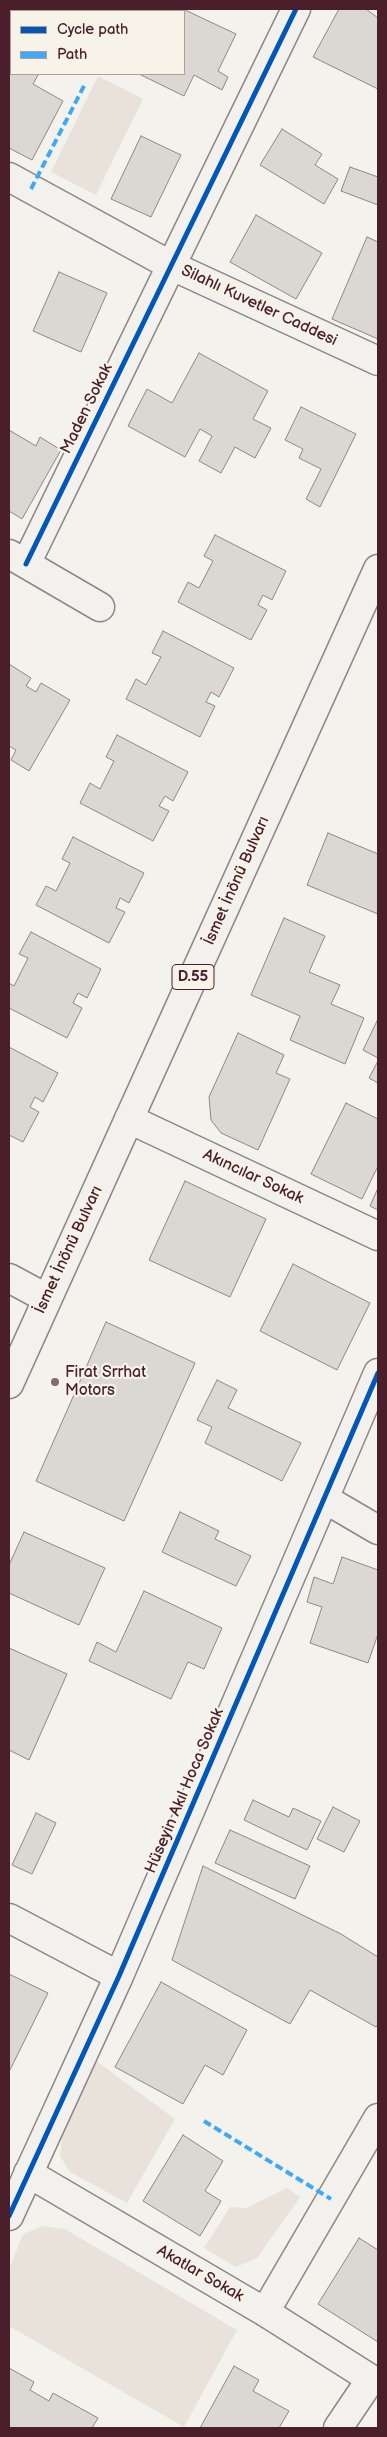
<!DOCTYPE html>
<html>
<head>
<meta charset="utf-8">
<style>
  body { margin:0 }
  #map { position:relative; width:387px; height:2437px; overflow:hidden; background:#f4f2ec; font-family:"Balsamiq Sans",sans-serif }
  canvas { display:block }
  .frame { position:absolute; inset:0; border:10px solid #4a1f2b; pointer-events:none }
  .legend { position:absolute; left:10px; top:10px; width:175px; height:65px; box-sizing:border-box; background:#f7f3e8; border:1px solid #b29e9c; margin:0; padding:6px 9px; list-style:none; font-size:15px; color:#4a1f2b }
  .legend li { display:flex; align-items:center; gap:10px; height:25px }
  .legend b { width:25px; border:1px solid #b29e9c }
</style>
</head>
<body>
<div id="map">
<canvas width="387" height="2437"></canvas>
<div class="frame"></div>
<ul class="legend">
<li><b style="height:6px;background:#0057b8"></b>Cycle path</li>
<li><b style="height:6px;background:#3fa9f5"></b>Path</li>
</ul>
</div>
<script>
const context = document.querySelector('canvas').getContext('2d');
context.lineJoin = 'round';
function paint(path, color) {
  context.fillStyle = color;
  context.fill(path, 'evenodd');
}
function poly(rows) {
  const path = new Path2D();
  for (const r of rows) {
    path.moveTo(r[0], r[1]);
    for (let i = 2; i < r.length; i += 2) path.lineTo(r[i], r[i + 1]);
  }
  return path;
}
function strokePath(path, color, width, dash) {
  context.strokeStyle = color;
  context.lineWidth = width;
  context.lineCap = dash ? 'butt' : 'round';
  context.setLineDash(dash || []);
  context.stroke(path);
}
function drawText(font, color, halo, rows, align = 'center') {
  context.font = font + ' "Balsamiq Sans",sans-serif';
  context.lineWidth = 4.5;
  context.setLineDash([]);
  context.textBaseline = 'middle';
  context.strokeStyle = halo;
  context.fillStyle = color;
  for (const [text, x, y, turn = 0] of rows) {
    context.save();
    context.translate(x, y);
    context.rotate((+turn || 0) * Math.PI / 180);
    context.textAlign = isNaN(turn) ? turn : align;
    if (halo) context.strokeText(text, 0, 0);
    context.fillText(text, 0, 0);
    context.restore();
  }
}
paint(poly([
  [98,76,143,99,96,195,51,172],
  [95,2060,175,2119,127,2203,70,2172,60,2156,63,2130],
  [287,2188,300,2197,257,2258,236,2267,204,2248,230,2207,246,2208],
  [43,2226,65,2229,237,2330,184,2427,9,2326,9,2270,23,2234]
]), '#e8e2da');
const building = poly([
  [9,9,75,9,80,11,11,11,11,22,9,21,9,9],
  [183,9,236,34,218,71,228,77,222,90,194,75,184,96,139,74,184,74,183,9],
  [339,9,366,9,378,18,378,89,313,57,339,9],
  [9,60,11,61,11,74,36,74,38,75,33,84,63,101,32,160,9,148,9,60],
  [282,129,322,154,315,165,338,179,324,204,260,165,282,129],
  [141,136,181,155,151,217,111,199,141,136],
  [350,167,378,177,378,205,341,191,350,167],
  [256,215,322,253,296,299,230,262,256,215],
  [367,237,378,242,378,339,332,319,367,237],
  [59,272,107,293,81,352,33,331,59,272],
  [199,353,268,391,253,419,271,428,255,458,235,447,221,473,199,461,212,436,200,429,185,457,128,426,147,389,172,403,199,353],
  [301,407,356,434,320,507,306,499,321,469,299,458,303,449,285,440,301,407],
  [9,430,36,446,40,437,61,450,22,519,9,511,9,430],
  [215,535,286,571,272,600,263,595,258,605,267,610,251,640,178,602,188,582,199,588,213,561,204,556,215,535],
  [163,631,234,668,219,697,211,692,206,702,215,706,200,737,126,699,136,679,146,685,161,657,152,653,163,631],
  [9,664,31,678,26,686,36,692,41,683,70,700,29,771,11,760,16,750,9,746,9,664],
  [117,735,188,772,173,801,165,796,159,806,169,811,153,841,80,803,90,783,100,789,114,761,106,757,117,735],
  [328,833,378,854,378,914,307,885,328,833],
  [73,837,144,873,129,903,120,898,116,908,125,912,109,943,36,905,46,886,56,891,70,863,62,859,73,837],
  [284,918,325,936,309,972,340,985,331,1004,364,1018,345,1064,290,1040,300,1016,251,995,284,918],
  [31,932,101,969,87,998,78,993,73,1003,82,1008,67,1038,9,1008,9,983,14,986,28,958,19,954,31,932],
  [378,1019,378,1058,363,1050,378,1019],
  [238,1033,284,1055,276,1073,290,1079,258,1150,221,1133,211,1120,209,1097,238,1033],
  [9,1047,58,1073,43,1102,35,1097,30,1107,39,1112,23,1142,9,1135,9,1047],
  [378,1061,378,1083,369,1078,378,1061],
  [346,1103,378,1119,378,1166,362,1199,311,1174,346,1103],
  [185,1181,266,1219,230,1297,149,1260,185,1181],
  [378,1188,378,1210,370,1206,378,1188],
  [293,1264,370,1303,337,1370,260,1331,293,1264],
  [106,1322,195,1363,124,1521,36,1481,106,1322],
  [217,1380,237,1390,228,1408,301,1443,282,1481,205,1443,212,1427,197,1420,217,1380],
  [180,1512,219,1531,215,1539,251,1556,236,1586,162,1552,180,1512],
  [24,1532,105,1568,79,1625,9,1593,9,1565,24,1532],
  [342,1557,378,1570,378,1634,368,1663,310,1643,322,1607,307,1602,314,1577,333,1584,342,1557],
  [144,1591,222,1628,204,1669,188,1662,171,1699,89,1661,97,1642,116,1652,144,1591],
  [9,1648,67,1674,29,1760,9,1750,9,1648],
  [253,1800,289,1817,293,1808,321,1821,307,1850,244,1820,253,1800],
  [333,1807,360,1821,344,1852,317,1839,333,1807],
  [36,1813,56,1823,32,1874,12,1865,36,1813],
  [230,1830,310,1866,295,1899,215,1863,230,1830],
  [203,1866,341,1934,378,1957,378,2024,376,2027,310,1990,290,2024,172,1960,203,1866],
  [9,1974,48,1993,10,2070,9,2069,9,1974],
  [161,1982,247,2030,223,2075,205,2065,183,2104,115,2067,161,1982],
  [183,2135,223,2161,205,2191,221,2201,200,2236,143,2201,183,2135],
  [359,2238,378,2250,378,2342,318,2304,359,2238],
  [234,2366,259,2380,253,2391,289,2411,279,2428,200,2428,234,2366],
  [9,2368,34,2382,30,2390,49,2401,53,2393,98,2418,92,2428,9,2428,9,2368]
]);
paint(building, '#dbd7d3');
strokePath(building, '#8f8685', 1);
const minor = poly([
  [9,177,170,265,378,361],
  [9,554,100,607],
  [26,564,296,9],
  [129,1119,378,1236],
  [9,1278,46,1298],
  [325,1499,378,1530],
  [9,1918,119,1976],
  [28,2173,265,2312,371,2379,338,2428],
  [9,2216,119,1976,378,1373],
  [265,2312,378,2118]
]);
const major = poly([
  [9,1384,378,569]
]);
strokePath(minor, '#8f8685', 31);
strokePath(major, '#8f8685', 31);
strokePath(minor, '#f2f1ed', 28);
strokePath(major, '#f2f1ed', 28);
strokePath(poly([
  [31,189,85,84],
  [204,2121,331,2199]
]), '#3fa9f5', 4, [8, 4]);
strokePath(poly([
  [26,564,296,9],
  [9,2216,119,1976,378,1373]
]), '#0057b8', 5);
for (const [x, y, r, color] of [
  [55,1382,5,"#86696f"]
]) {
  const dot = new Path2D();
  dot.arc(x, y, r, 0, 2 * Math.PI);
  context.fillStyle = color;
  context.fill(dot);
  strokePath(dot, '#f7f3e8', 2);
}
for (const [x, y, w] of [
  [193,977,42]
]) {
  const box = new Path2D();
  box.roundRect(x - w / 2, y - 12.5, w, 25, 4);
  context.fillStyle = '#f7f3e8';
  context.fill(box);
  strokePath(box, '#4a1f2b', 1);
}
drawText('bold 15px', '#4a1f2b', null, [
  ["D.55",193,977]
]);
drawText('16px', '#4a1f2b', '#f7f3e8', [
  ["Silahlı Kuvetler Caddesi",259,306,25],
  ["Maden Sokak",87,409,-64],
  ["İsmet İnönü Bulvarı",237,881,-66],
  ["Akıncılar Sokak",253,1177,25],
  ["İsmet İnönü Bulvarı",69,1250,-65],
  ["Hüseyin Akıl Hoca Sokak",185,1791,-67],
  ["Akatlar Sokak",200,2274,30]
]);
drawText('16px', '#4a1f2b', '#f7f3e8', [
  ["Firat Srrhat",65,1373],
  ["Motors",65,1391]
], 'left');
</script>
</body>
</html>
